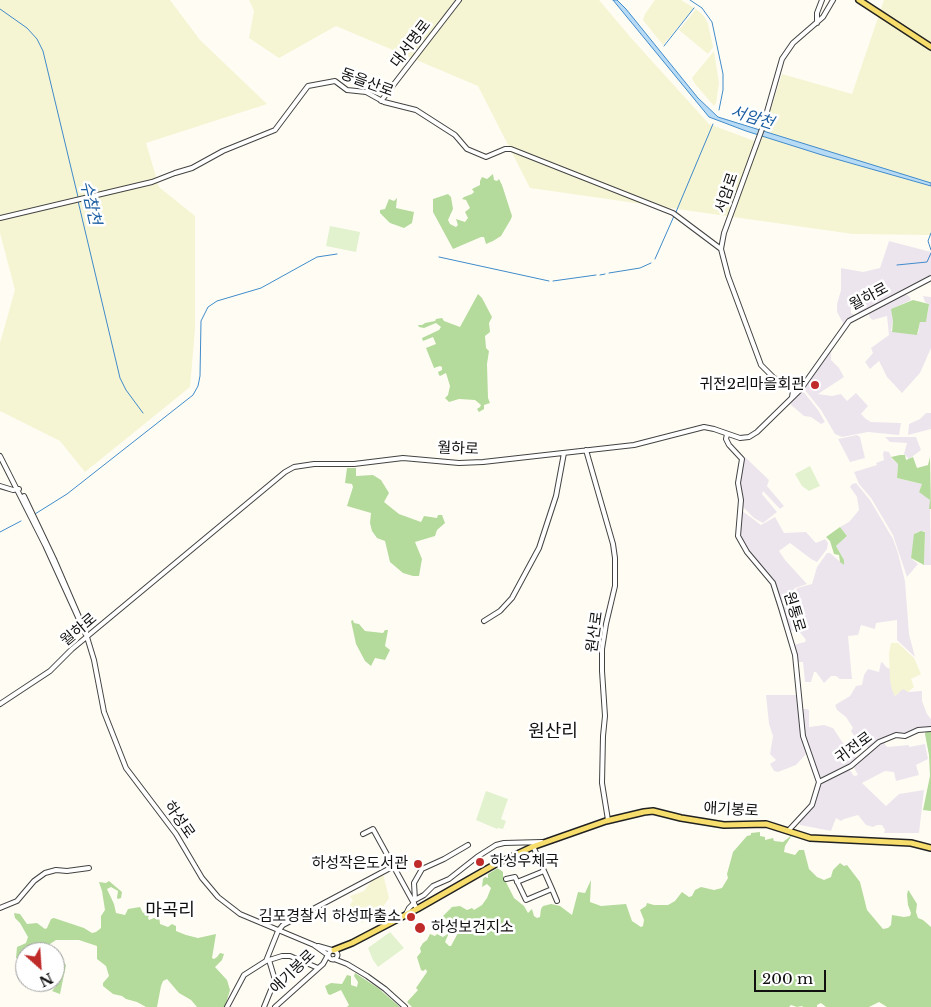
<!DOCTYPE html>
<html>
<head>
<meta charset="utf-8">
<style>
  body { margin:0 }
  #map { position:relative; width:931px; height:1007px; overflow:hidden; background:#fffdf3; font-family:"Libre Baskerville",serif }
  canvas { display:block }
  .north { position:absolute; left:15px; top:942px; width:50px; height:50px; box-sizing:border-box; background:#fff; border:1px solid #9f9f9f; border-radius:50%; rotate:154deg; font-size:14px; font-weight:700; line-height:20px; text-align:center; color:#101010 }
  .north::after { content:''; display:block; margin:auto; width:18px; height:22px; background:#bf2b29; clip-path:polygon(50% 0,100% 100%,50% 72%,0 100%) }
  .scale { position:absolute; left:754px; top:970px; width:72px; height:22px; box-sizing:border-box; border:2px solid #101010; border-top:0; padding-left:6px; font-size:15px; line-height:18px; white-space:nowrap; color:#101010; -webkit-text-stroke:4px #fff; paint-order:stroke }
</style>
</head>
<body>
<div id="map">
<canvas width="931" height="1007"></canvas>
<div class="north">N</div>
<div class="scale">200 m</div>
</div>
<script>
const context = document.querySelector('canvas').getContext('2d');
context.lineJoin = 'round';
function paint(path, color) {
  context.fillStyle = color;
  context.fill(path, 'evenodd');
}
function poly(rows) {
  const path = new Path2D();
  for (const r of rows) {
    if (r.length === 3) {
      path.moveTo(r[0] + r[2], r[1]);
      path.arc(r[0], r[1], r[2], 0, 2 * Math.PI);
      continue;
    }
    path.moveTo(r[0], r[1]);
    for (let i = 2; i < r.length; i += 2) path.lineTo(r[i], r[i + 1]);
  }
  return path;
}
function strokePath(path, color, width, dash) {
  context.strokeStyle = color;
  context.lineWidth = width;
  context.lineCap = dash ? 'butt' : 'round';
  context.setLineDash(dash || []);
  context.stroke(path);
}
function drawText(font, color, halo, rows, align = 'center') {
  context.font = font + ' "Libre Baskerville","Noto Sans KR",serif';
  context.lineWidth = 5;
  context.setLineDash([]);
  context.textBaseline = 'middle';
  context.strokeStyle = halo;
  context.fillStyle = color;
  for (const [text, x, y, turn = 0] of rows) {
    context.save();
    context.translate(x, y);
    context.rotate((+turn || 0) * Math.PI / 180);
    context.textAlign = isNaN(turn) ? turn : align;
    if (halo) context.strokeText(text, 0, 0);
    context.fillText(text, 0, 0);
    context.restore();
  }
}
paint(poly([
  [889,241,931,252,931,276,858,314,857,305,851,305,851,313,855,315,844,325,837,312,837,304,841,290,841,268,863,272,880,268],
  [904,294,909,296,911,300,892,309,893,321,891,331,918,334,920,322,926,321,928,311,929,304,925,302,923,296,931,297,931,348,920,373,902,393,887,377,879,361,870,369,865,362,873,353,871,348,889,335,887,316,873,320,870,318,868,312],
  [831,351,831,360,839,368,844,377,818,394,832,396,841,394,847,401,856,393,868,406,861,414,866,419,871,422,901,423,899,435,868,432,842,437,835,434,821,410,804,389],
  [803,391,818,410,825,422,821,424,811,417,804,416,791,405,791,402],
  [926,413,931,413,931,429,908,435,909,424,920,419],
  [857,435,860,437,865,458,850,462,838,439],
  [885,437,916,437,921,450,909,459,904,454,907,443,890,442],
  [884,451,889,452,892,459,898,464,897,478,922,484,919,492,924,494,930,500,931,565,924,565,925,531,915,533,911,558,918,564,907,577,893,535,871,498,859,484,854,472,877,465,876,463,884,460,883,454],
  [745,457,769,480,767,486,784,506,780,509,763,491,762,494,777,512,763,523,754,518,742,506,740,481,743,458],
  [856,483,870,500,893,539,898,553,905,581,909,634,915,657,897,640,897,620,876,623,875,629,861,625,858,635,848,636,852,679,840,679,836,676,831,676,824,683,816,672,814,672,811,682,805,682,803,662,798,662,793,645,805,642,806,640,798,630,789,631,782,605,792,601,797,588,812,584,817,567,827,553,830,553,844,565,844,560,836,546,847,536,840,527,849,522,859,510,857,497,850,487,852,484],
  [741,510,761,525,775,517,784,533,806,532,816,543,825,539,828,543,827,549,817,562,811,559,790,543,779,551,785,560,807,584,795,588,791,597,788,601,780,602,774,584,744,546,739,536],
  [881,662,883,663,886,667,890,669,890,679,895,696,903,688,908,692,922,691,922,701,927,714,931,719,931,728,876,742,869,748,862,744,852,733,851,731,853,728,846,717,837,710,835,705,850,696,856,686,862,685,864,675,868,669,879,672],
  [766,695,797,695,807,753,796,765,778,772,774,771,770,764,776,760,770,754,773,736,769,724],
  [801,709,807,709,809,710,809,727,824,725,833,728,845,746,858,759,854,763,820,779,806,743],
  [883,741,887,747,909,745,909,747,925,744,928,759,916,765,919,775,896,781,894,772,885,771,862,783,886,806,899,794,924,790,919,833,884,833,885,830,882,825,877,825,873,827,866,825,858,815,844,819,841,821,836,818,831,831,800,825,799,821,812,806,818,784,849,769,854,776,858,775,853,766,870,750]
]), '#ede5ee');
paint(poly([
  [0,0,170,0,200,40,267,104,146,143,159,187,195,216,195,329,190,387,85,472,60,441,0,411,0,343,15,290,0,233],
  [249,0,599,0,632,39,709,124,760,143,782,74,852,94,884,0,931,0,931,235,853,234,530,188,478,86,336,26,279,58,249,38,254,11],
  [655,0,681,0,694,8,663,45,643,20,645,14],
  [696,9,704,16,708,24,713,47,708,54,679,30],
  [714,51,719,83,716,103,714,106,695,84,692,78],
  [891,643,898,643,914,658,921,674,911,679,914,687,908,692,903,689,895,696,892,690,890,680,889,653],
  [383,874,389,898,378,914,373,913,362,923,356,913,352,913,350,904,353,901,350,896,364,891,373,879]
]), '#f5f4d3');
paint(poly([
  [493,174,494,180,497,181,499,179,502,185,512,216,511,219,501,236,493,241,486,244,484,237,481,237,453,249,433,212,433,199,448,194,451,197,453,209,448,220,450,224,456,227,458,225,456,219,465,222,468,218,465,212,470,208,466,200,462,199,464,197,472,194,474,192,472,189,480,185,480,181,482,177,487,179],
  [397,198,396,208,414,212,412,223,404,228,390,223,380,213,380,210,385,209,389,199,394,201],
  [478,294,482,298,492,317,489,323,490,332,485,336,486,348,489,351,487,364,488,398,490,403,484,405,484,409,479,412,477,409,480,407,481,405,475,400,459,399,449,402,445,398,448,395,450,386,446,373,440,376,439,375,438,372,442,370,442,367,440,366,434,368,426,348,436,344,433,337,423,341,422,338,439,330,441,327,436,323,424,328,419,327,418,325,422,325,425,323,435,321,436,319,442,318,444,321,460,327],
  [913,300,929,304,926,322,920,322,917,335,892,332,893,321,891,309],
  [900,455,905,455,906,460,913,457,917,468,928,465,930,457,931,509,929,509,930,500,919,492,922,484,897,478,898,464,891,457],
  [347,468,356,468,356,476,373,475,381,480,389,493,384,502,399,514,421,522,424,516,437,518,438,515,442,515,445,523,437,530,435,536,415,542,422,559,419,576,413,576,403,573,390,562,385,541,377,538,372,531,370,523,371,513,347,506,353,487,352,484,345,483],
  [840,527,847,536,836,546,844,560,844,565,840,562,839,555,834,554,830,541,826,537],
  [921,531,925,532,924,565,911,558,914,534],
  [353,620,354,623,359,624,365,631,383,633,385,630,388,630,385,646,390,650,385,660,375,658,371,666,365,661,356,644,351,621],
  [931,730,931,811,923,810,930,776,929,755,925,734,926,731],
  [760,832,760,836,765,837,765,840,773,838,774,841,783,842,792,835,785,846,784,852,795,855,799,850,804,850,809,869,817,877,824,880,831,877,833,870,840,863,844,866,847,865,860,882,867,910,883,929,888,928,891,925,892,915,904,917,910,916,911,913,908,905,907,895,908,890,909,891,917,904,916,912,918,918,923,920,931,927,931,1007,887,1007,879,1002,869,1007,826,1007,821,1003,817,1005,817,1007,803,1007,802,1006,797,1007,791,1005,789,1007,412,1007,407,1002,418,990,416,988,427,972,426,969,423,971,421,970,417,957,421,952,420,948,423,943,427,940,430,934,435,936,437,934,443,937,449,933,445,942,449,946,451,946,459,931,443,916,452,907,460,906,467,910,472,908,474,910,482,905,487,898,491,888,487,884,482,887,483,879,485,877,488,878,488,874,498,868,503,872,503,876,514,898,524,906,528,913,532,909,534,916,537,918,540,917,541,909,543,906,551,904,560,906,572,915,578,892,585,893,591,880,590,902,601,906,626,904,632,921,641,927,643,926,644,920,640,910,646,906,647,903,654,905,668,905,675,901,682,892,689,897,692,896,695,890,701,887,714,890,722,888,728,878,727,874,733,852,747,836,751,835,751,833],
  [109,881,122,892,121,898,118,899,117,898,118,891,111,887,107,889,114,904,116,913,125,915,128,909,140,907,143,913,146,912,147,909,151,910,148,918,149,920,159,916,160,924,168,927,172,924,176,926,176,931,186,935,198,938,216,934,212,958,214,959,217,957,220,953,224,954,222,960,215,967,227,980,230,990,225,1007,197,1007,191,1000,179,993,167,979,163,981,161,986,157,1007,146,1007,137,1002,126,999,122,996,113,994,103,986,103,983,109,976,106,966,97,959,97,946,79,940,56,940,44,948,34,949,30,952,25,952,25,960,16,958,17,947,26,943,28,937,20,923,15,918,14,913,20,914,27,924,37,923,45,929,47,928,51,919,54,918,84,928,92,933,96,932,101,928,101,916,105,910,102,891,99,882,106,883],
  [55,957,66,965,60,994,52,991,56,986],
  [355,973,378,988,400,1007,347,1007,349,1005,341,990,330,995,328,994,325,986,331,983,342,984,347,975,351,976,351,985,357,987,358,982,354,976]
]), '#b4da9c');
paint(poly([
  [330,226,360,232,356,252,326,246],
  [810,466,820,486,809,491,802,486,795,474],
  [486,791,508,799,501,819,506,821,503,829,498,828,497,829,476,820],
  [390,932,404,948,378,967,373,960,368,948]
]), '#e2f1ce');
const water = poly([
  [613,0,617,0,626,9,698,98,718,117,931,183,931,186,822,155,746,131,709,117,613,0]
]);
paint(water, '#b8dbf5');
strokePath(water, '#408bcb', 1);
strokePath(poly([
  [690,0,702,8,712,22,723,74,723,90,719,110],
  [0,9,27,28,37,39,43,51,78,197],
  [664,46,694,8],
  [78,201,120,378,126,390,143,413],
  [676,212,713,124],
  [931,233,928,241,931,250],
  [439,257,549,281],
  [655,259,674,216],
  [897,265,927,262,931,253],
  [609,273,640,268,651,263],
  [600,275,605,274],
  [553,281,596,275],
  [35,514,67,494,193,395,198,386,200,376,201,321,208,307,217,301,261,288,317,257,337,254],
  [0,532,21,521]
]), '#408bcb', 1);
const minor = poly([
  [817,23,817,13,822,0],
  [381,101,459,0],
  [0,218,152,182,175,173,192,168,223,151,275,130,308,86,335,81,347,90,366,92,384,102,416,110,455,135,467,149,486,157,505,149,511,149,673,213,721,249],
  [800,390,774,378,761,365,728,276,721,249,724,233,762,129,782,59,793,43,823,17,833,0],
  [792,397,793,391,790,385,805,383],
  [727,434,726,439,729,445,742,459,738,483,741,500,738,536,747,552,773,583,781,608,795,655,803,736,819,782],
  [586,450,613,544,615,558,615,586,606,624,602,649,602,671,605,716,603,736,602,783,608,820],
  [0,456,45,545,87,637,94,660,104,712,126,768,176,834,202,878,218,897,240,914,314,945,328,955,323,964,275,1007],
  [0,486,13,490,19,489],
  [24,496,54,559,86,633],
  [484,621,500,611,512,598,539,548,556,496,564,453],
  [0,704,50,671,72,649,285,472,294,467,314,464,354,464,403,458,459,463,483,462,634,445,704,427,714,429,740,438,749,437,757,432,800,390,849,321,931,278],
  [788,831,812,805,819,782,851,766,879,742,896,735,905,736,918,730,931,729],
  [363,834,373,829,417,909],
  [506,879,515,877,526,900,552,889,533,846],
  [517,882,544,871],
  [552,889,557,901],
  [415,900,414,883,422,869,444,859,468,845],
  [413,901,424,895,433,886,449,879,477,857,496,845,504,843,542,842],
  [0,908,17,901,34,881,45,873,56,870,67,871,89,868],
  [406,914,409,908,414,903],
  [318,946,332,950],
  [333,955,4.5],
  [334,959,347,964,367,976,385,989,405,1007],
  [266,961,278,931,283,925,394,866],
  [227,1007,244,975,266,961,282,956,290,956,318,968],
  [264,1007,275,980,269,960]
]);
const major = poly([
  [859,0,931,47],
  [334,950,352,943,417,909,494,865,532,847,606,821,644,812,653,811,681,818,724,825,766,824,810,838,911,843,931,848]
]);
strokePath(minor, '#434343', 6);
strokePath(major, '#212121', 8);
strokePath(minor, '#fff', 4);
strokePath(major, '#f6dd6c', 5);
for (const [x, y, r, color] of [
  [815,385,5,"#bf2b29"],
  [480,862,5,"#bf2b29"],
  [418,864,5,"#bf2b29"],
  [411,917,5,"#bf2b29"],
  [420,928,6,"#bf2b29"]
]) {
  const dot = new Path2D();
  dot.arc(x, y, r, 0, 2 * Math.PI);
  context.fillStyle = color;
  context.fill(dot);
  strokePath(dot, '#fff', 2);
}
drawText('15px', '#101010', '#fff', [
  ["대서명로",411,44,-53],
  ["동을산로",367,83,20],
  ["서암로",727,193,-71],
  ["월하로",869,297,-28],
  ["월하로",458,449,2],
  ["원통로",794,612,73],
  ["월하로",79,630,-40],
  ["원산로",595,632,-82],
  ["귀전로",854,748,-36],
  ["애기봉로",731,810,3],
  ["하성로",179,820,55],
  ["애기봉로",293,972,-44]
]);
drawText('15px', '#101010', '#fff', [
  ["귀전2리마을회관",805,385],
  ["하성우체국",490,862,"left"],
  ["하성작은도서관",408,864],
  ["김포경찰서 하성파출소",401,917],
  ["하성보건지소",431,928,"left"]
], 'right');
drawText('italic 16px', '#1a5da1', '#fff', [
  ["서암천",752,118,17],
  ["수참천",90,203,77]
]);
drawText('18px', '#101010', '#fff', [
  ["원산리",553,732],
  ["마곡리",170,911]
]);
</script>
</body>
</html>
